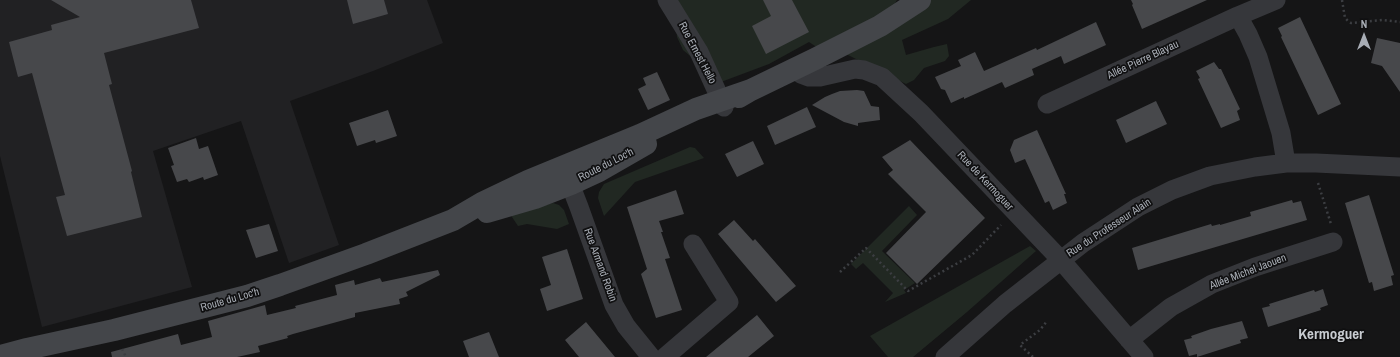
<!DOCTYPE html>
<html>
<head>
<meta charset="utf-8">
<style>
  body { margin:0 }
  #map { position:relative; width:1400px; height:357px; overflow:hidden; background:#151516; font-family:"Archivo Narrow",sans-serif }
  canvas { display:block }
  .north { position:absolute; left:1344px; top:16px; width:40px; height:40px; -webkit-text-stroke:3px #101011; paint-order:stroke; rotate:0deg; font-size:11px; font-weight:700; line-height:16px; text-align:center; color:#a8adb5 }
  .north::after { content:''; display:block; margin:auto; width:14px; height:18px; background:#a8adb5; clip-path:polygon(50% 0,100% 100%,50% 72%,0 100%) }
</style>
</head>
<body>
<div id="map">
<canvas width="1400" height="357"></canvas>
<div class="north">N</div>
</div>
<script>
const context = document.querySelector('canvas').getContext('2d');
context.lineJoin = 'round';
function paint(path, color) {
  context.fillStyle = color;
  context.fill(path, 'evenodd');
}
function poly(rows) {
  const path = new Path2D();
  for (const r of rows) {
    path.moveTo(r[0], r[1]);
    for (let i = 2; i < r.length; i += 2) path.lineTo(r[i], r[i + 1]);
  }
  return path;
}
function strokePath(path, color, width, dash) {
  context.strokeStyle = color;
  context.lineWidth = width;
  context.lineCap = dash ? 'butt' : 'round';
  context.setLineDash(dash || []);
  context.stroke(path);
}
function drawText(font, color, halo, rows, align = 'center') {
  context.font = font + ' "Archivo Narrow",sans-serif';
  context.lineWidth = 3.5;
  context.setLineDash([]);
  context.textBaseline = 'middle';
  context.strokeStyle = halo;
  context.fillStyle = color;
  for (const [text, x, y, turn = 0] of rows) {
    context.save();
    context.translate(x, y);
    context.rotate((+turn || 0) * Math.PI / 180);
    context.textAlign = isNaN(turn) ? turn : align;
    if (halo) context.strokeText(text, 0, 0);
    context.fillText(text, 0, 0);
    context.restore();
  }
}
paint(poly([
  [0,0,427,0,443,43,373,71,290,101,339,245,289,263,241,121,153,151,192,287,42,327,0,156]
]), '#212123');
paint(poly([
  [673,0,897,0,894,5,929,0,971,0,948,19,902,40,906,55,934,47,947,44,949,56,945,61,924,68,914,80,906,84,848,55,818,48,809,42,769,64,721,82,683,50,677,37],
  [690,147,695,148,704,158,635,182,604,216,598,198,599,192,604,184],
  [553,203,559,205,564,210,569,224,557,229,527,224,518,226,510,214],
  [909,206,917,215,882,251,915,283,904,290,906,293,885,302,893,293,863,263,856,269,851,264],
  [1030,246,1036,251,967,312,913,357,888,357,870,336]
]), '#212822');
paint(poly([
  [51,0,191,0,199,28,104,53,112,84,109,85,132,171,131,172,142,217,67,236,56,197,65,195,32,73,18,77,9,42,52,30,51,25,80,17],
  [347,0,384,0,388,14,353,24],
  [763,0,792,0,809,32,766,54,752,26,771,16],
  [1131,0,1207,0,1142,29,1132,5,1133,4],
  [1300,17,1341,104,1318,115,1281,37,1282,36,1278,28],
  [1096,22,1106,45,1064,64,1061,56,1032,69,1034,75,1005,88,1002,82,964,99,964,97,951,103,945,90,941,89,935,77,961,66,958,60,975,52,984,71,1036,48,1037,50],
  [1377,38,1400,43,1400,92,1382,66,1371,63],
  [1214,62,1219,69,1221,69,1240,109,1237,111,1240,120,1221,128,1198,79,1200,78,1196,71],
  [657,72,670,100,648,110,638,89,646,85,643,78],
  [857,90,864,91,871,106,879,107,880,120,858,123,858,126,844,122,812,105,825,97,832,94,840,91],
  [1156,101,1167,124,1126,143,1116,120],
  [807,107,816,127,775,145,767,126],
  [388,110,397,136,376,143,375,140,357,146,349,123],
  [1037,130,1066,194,1064,194,1067,203,1053,210,1049,201,1045,203,1025,159,1015,163,1010,150,1014,140],
  [196,138,199,149,208,146,218,175,204,180,203,177,189,182,187,179,177,182,171,166,174,165,168,148],
  [910,140,985,218,917,284,886,253,926,212,888,174,893,170,882,157],
  [753,141,764,164,737,177,725,154],
  [676,190,684,214,659,221,663,232,661,232,670,258,665,259,682,310,656,318,641,274,647,269,627,207],
  [1369,195,1394,275,1391,276,1393,285,1374,291,1372,282,1369,283,1345,203],
  [1292,200,1293,203,1301,201,1307,220,1138,270,1132,248,1211,224,1212,226,1220,224,1220,225,1251,216,1250,212],
  [734,220,753,241,755,239,796,286,776,302,718,234],
  [269,224,278,251,256,258,246,230],
  [567,249,583,299,547,311,540,289,551,285,542,257],
  [438,270,440,275,406,292,408,296,399,299,400,304,355,313,355,317,293,334,287,336,288,338,258,346,260,352,237,357,112,357,111,352,178,334,181,345,212,337,208,321,265,305,267,315,296,308,295,306,337,295,335,285,354,280,355,285,380,278,382,282],
  [1323,289,1328,305,1320,308,1321,310,1268,327,1262,308,1270,306,1269,304,1314,290,1315,292],
  [757,315,774,336,748,357,706,357],
  [1242,321,1248,338,1240,340,1241,343,1197,357,1197,354,1189,356,1184,340,1192,338,1191,336,1211,329],
  [586,322,615,357,579,357,565,340],
  [489,332,499,357,469,357,463,341]
]), '#47484b');
strokePath(poly([
  [1342,0,1345,18,1348,21,1351,23,1383,20,1400,22],
  [1318,183,1331,224],
  [840,272,866,248,908,291,972,255,1001,225],
  [122,349,126,357],
  [1033,357,1020,345,1040,330,1047,321]
]), '#3c3e42', 2.5, [2, 3]);
strokePath(poly([
  [667,0,699,52,724,107],
  [1238,16,1276,0],
  [795,69,801,74,809,77,820,77,855,69,864,70,882,77,921,113,1060,259,1144,357],
  [1047,104,1238,16,1248,34,1258,57,1281,133,1286,163],
  [565,171,579,207,614,305,626,326,651,357],
  [1129,340,1171,307,1212,284,1255,267,1333,242],
  [665,357,729,302,693,244],
  [945,357,1005,304,1083,243,1138,207,1172,190,1210,176,1255,167,1286,163,1316,163,1400,167]
]), '#36373b', 19);
strokePath(poly([
  [739,97,751,90,815,59,880,26,920,0],
  [487,212,535,198,571,184,599,171,646,144],
  [0,356,27,349,114,330,247,296,280,285,366,254,453,220,482,203,528,181,640,135,696,109,751,90]
]), '#44464a', 22);
drawText('11px', '#a8adb5', '#101011', [
  ["Rue Ernest Hello",697,53,62],
  ["Allée Pierre Blayau",1143,60,-25],
  ["Route du Loc'h",606,165,-27],
  ["Rue de Kermoguer",985,181,47],
  ["Rue du Professeur Alain",1109,228,-33],
  ["Rue Armand Robin",600,265,70],
  ["Allée Michel Jaouen",1248,272,-21],
  ["Route du Loc'h",230,300,-16]
]);
drawText('bold 15px', '#c8ccd1', '#101011', [
  ["Kermoguer",1331,335]
]);
</script>
</body>
</html>
